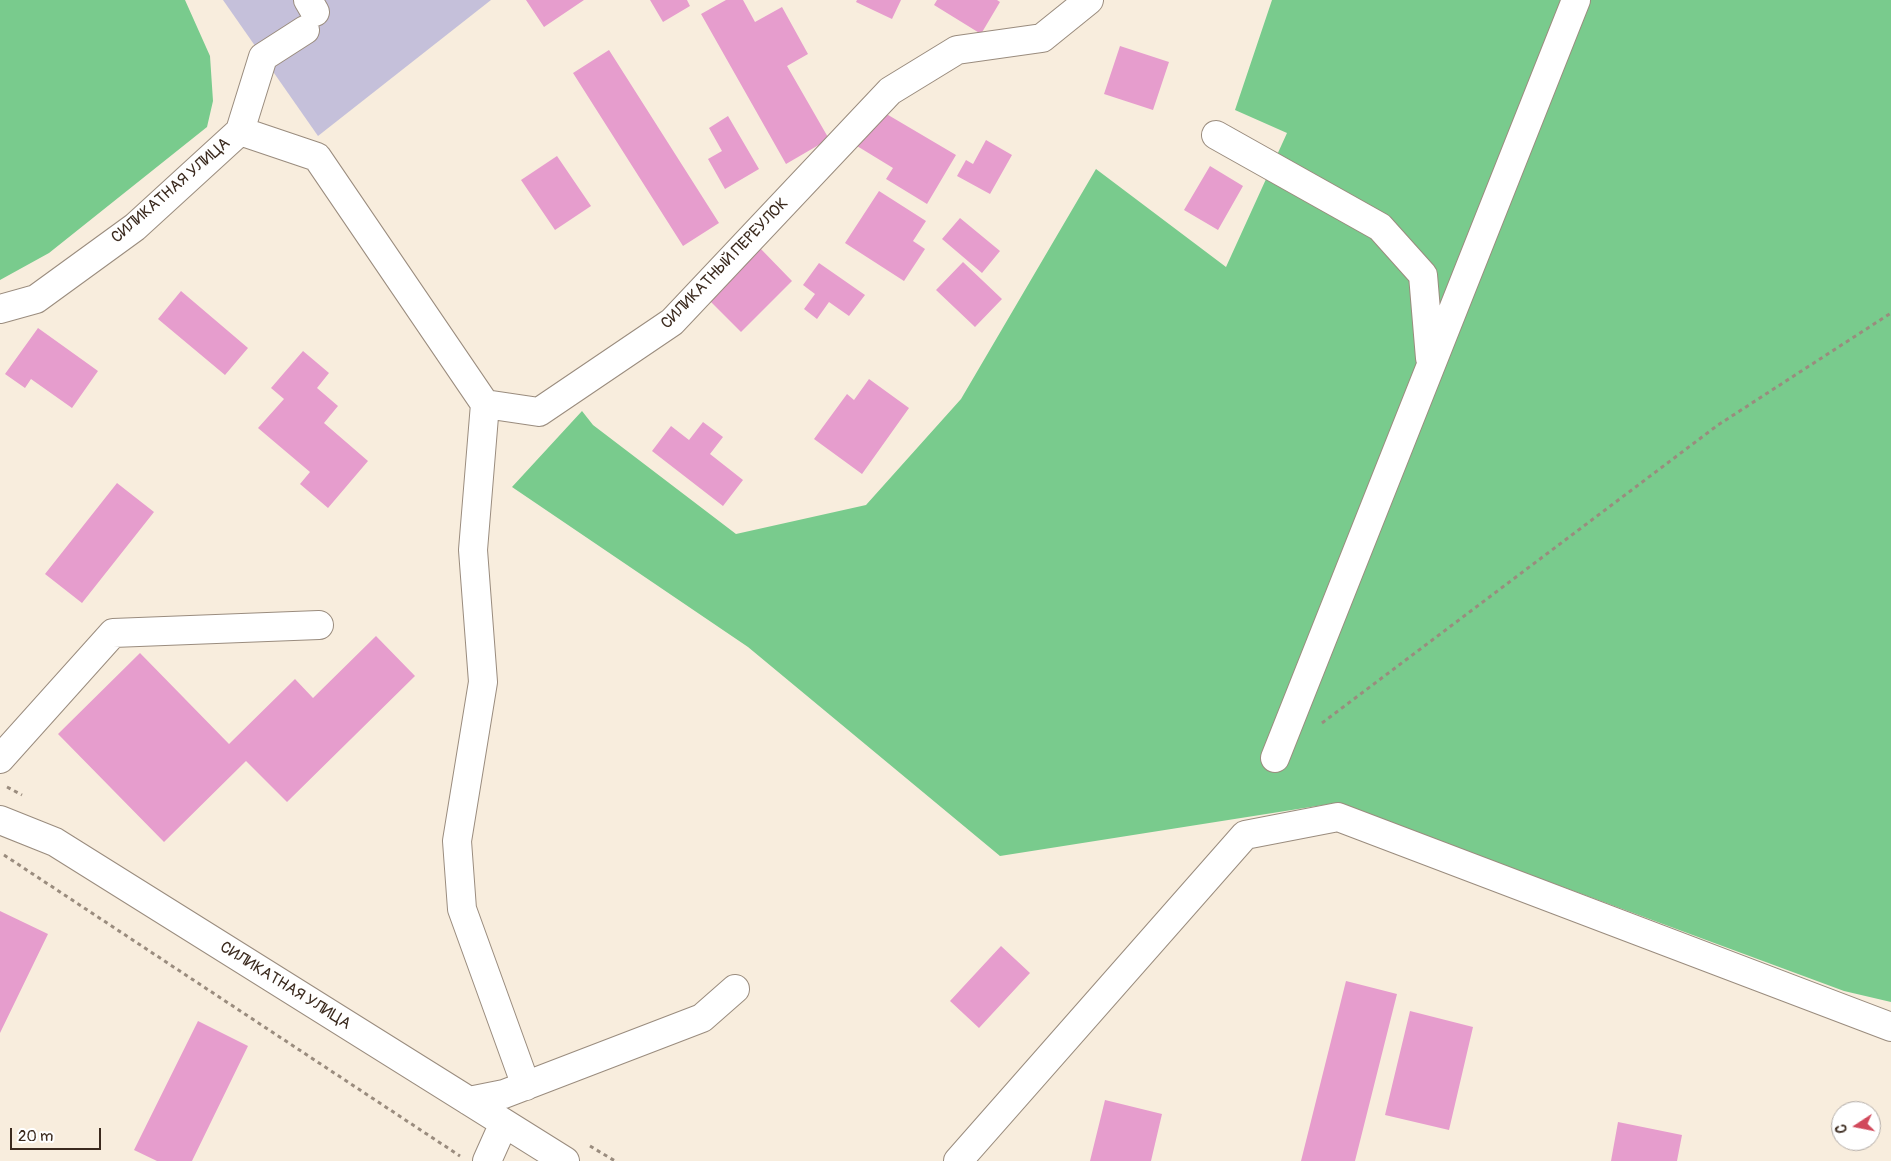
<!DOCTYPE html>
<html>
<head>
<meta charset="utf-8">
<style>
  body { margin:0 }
  #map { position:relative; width:1891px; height:1161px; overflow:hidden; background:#f8eddd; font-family:Pangolin,sans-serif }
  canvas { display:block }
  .north { position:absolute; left:1831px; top:1101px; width:50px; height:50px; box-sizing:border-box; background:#fff; border:1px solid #b1aaa5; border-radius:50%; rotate:259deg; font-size:14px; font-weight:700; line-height:20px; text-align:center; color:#3b2a1e }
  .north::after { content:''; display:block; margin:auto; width:18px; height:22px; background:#d1495b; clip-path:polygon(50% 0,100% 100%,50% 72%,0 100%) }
  .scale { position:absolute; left:10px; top:1128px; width:91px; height:22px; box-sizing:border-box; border:2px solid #3b2a1e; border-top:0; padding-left:6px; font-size:15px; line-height:18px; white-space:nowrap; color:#3b2a1e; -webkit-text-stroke:4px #fff; paint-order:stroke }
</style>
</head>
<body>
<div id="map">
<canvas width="1891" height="1161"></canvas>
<div class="north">С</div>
<div class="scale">20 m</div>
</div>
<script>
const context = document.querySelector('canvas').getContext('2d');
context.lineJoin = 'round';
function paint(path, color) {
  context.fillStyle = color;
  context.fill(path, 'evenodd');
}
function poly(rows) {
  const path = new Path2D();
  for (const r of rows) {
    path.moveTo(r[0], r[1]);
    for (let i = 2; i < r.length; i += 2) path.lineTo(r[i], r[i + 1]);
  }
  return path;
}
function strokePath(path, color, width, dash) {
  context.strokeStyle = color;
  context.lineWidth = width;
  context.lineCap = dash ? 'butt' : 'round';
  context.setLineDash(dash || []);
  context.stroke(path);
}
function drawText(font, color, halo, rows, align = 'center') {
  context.font = font + ' Pangolin,sans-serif';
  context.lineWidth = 4;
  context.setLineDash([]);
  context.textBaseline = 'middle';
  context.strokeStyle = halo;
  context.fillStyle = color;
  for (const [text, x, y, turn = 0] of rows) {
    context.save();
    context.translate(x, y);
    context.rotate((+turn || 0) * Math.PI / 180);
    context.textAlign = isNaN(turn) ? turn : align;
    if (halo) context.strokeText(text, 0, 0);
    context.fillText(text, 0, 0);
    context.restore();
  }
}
paint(poly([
  [223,0,491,0,318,136]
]), '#c5c0da');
paint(poly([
  [0,0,185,0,210,56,213,101,207,127,49,253,0,280],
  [1272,0,1891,0,1891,1002,1844,991,1336,803,1000,856,748,647,512,487,582,411,593,425,736,534,866,505,961,399,1096,169,1226,267,1287,133,1235,110]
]), '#79cb8d');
paint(poly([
  [526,0,584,0,544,27],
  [650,0,687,0,690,6,663,22],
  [726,0,743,0,755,22,782,7,808,54,787,66,829,139,786,164,701,14],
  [857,0,901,0,892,19,856,2],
  [937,0,997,0,1000,2,981,34,934,5],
  [1120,46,1169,62,1153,110,1104,94],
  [609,50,719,223,683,246,573,73],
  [878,109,956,155,927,204,886,179,893,168,857,146],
  [728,116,759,169,725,189,708,159,722,151,709,128],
  [986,140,1012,155,990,194,957,176,966,160,973,164],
  [557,156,591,206,555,230,521,180],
  [1210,166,1243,186,1218,230,1184,210],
  [879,191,926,221,913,241,925,249,904,281,845,243],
  [960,218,1000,251,982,273,942,239],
  [759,247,792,281,741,332,708,299],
  [963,262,1002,299,975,327,936,290],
  [819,263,865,295,849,316,829,302,817,319,804,309,815,294,803,285],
  [181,291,248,348,225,375,158,319],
  [38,328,98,371,72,408,31,379,25,388,5,374],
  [303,351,329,373,317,388,338,406,324,423,368,461,328,508,300,484,310,472,258,428,284,399,271,388],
  [869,379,909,408,862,474,814,439,847,394,854,400],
  [703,422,723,437,710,454,743,480,723,506,652,451,671,426,689,440],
  [117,483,154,512,82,603,45,574],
  [376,636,415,676,287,802,246,761,164,842,58,734,140,653,229,744,295,679,313,698],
  [0,911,48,934,0,1033],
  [1001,946,1030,973,979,1028,950,1001],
  [1346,981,1397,994,1355,1161,1301,1161],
  [1410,1011,1473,1027,1449,1130,1385,1115],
  [198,1021,248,1046,192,1161,157,1161,134,1150],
  [1105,1100,1162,1114,1151,1161,1090,1161],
  [1618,1122,1682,1135,1677,1161,1611,1161]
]), '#e69dcd');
const minor = poly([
  [308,0,315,12],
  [240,131,317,157,485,404,539,412,672,322,890,91,957,50,1042,38,1089,0],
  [240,131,263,57,305,30],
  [1216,135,1380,227,1423,275,1430,358],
  [0,309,36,299,135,227,240,131],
  [485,404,473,550,483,682,457,841,462,909,526,1086],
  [1275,758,1576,0],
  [0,759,113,633,319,625],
  [0,820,55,842,565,1161],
  [469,1101,504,1094,702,1018,735,989],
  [487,1161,504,1123],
  [958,1161,1245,835,1338,817,1891,1027]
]);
strokePath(minor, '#9a8c7e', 30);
strokePath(poly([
  [1322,723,1718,425,1891,313],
  [7,787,22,795],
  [4,855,460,1156],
  [590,1146,615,1161]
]), '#9a8c7e', 3, [4, 4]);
strokePath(minor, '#fff', 28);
drawText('16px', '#3b2a1e', '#fff', [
  ["СИЛИКАТНАЯ УЛИЦА",171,191,-41],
  ["СИЛИКАТНЫЙ ПЕРЕУЛОК",725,264,-46],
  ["СИЛИКАТНАЯ УЛИЦА",285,986,32]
]);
</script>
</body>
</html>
